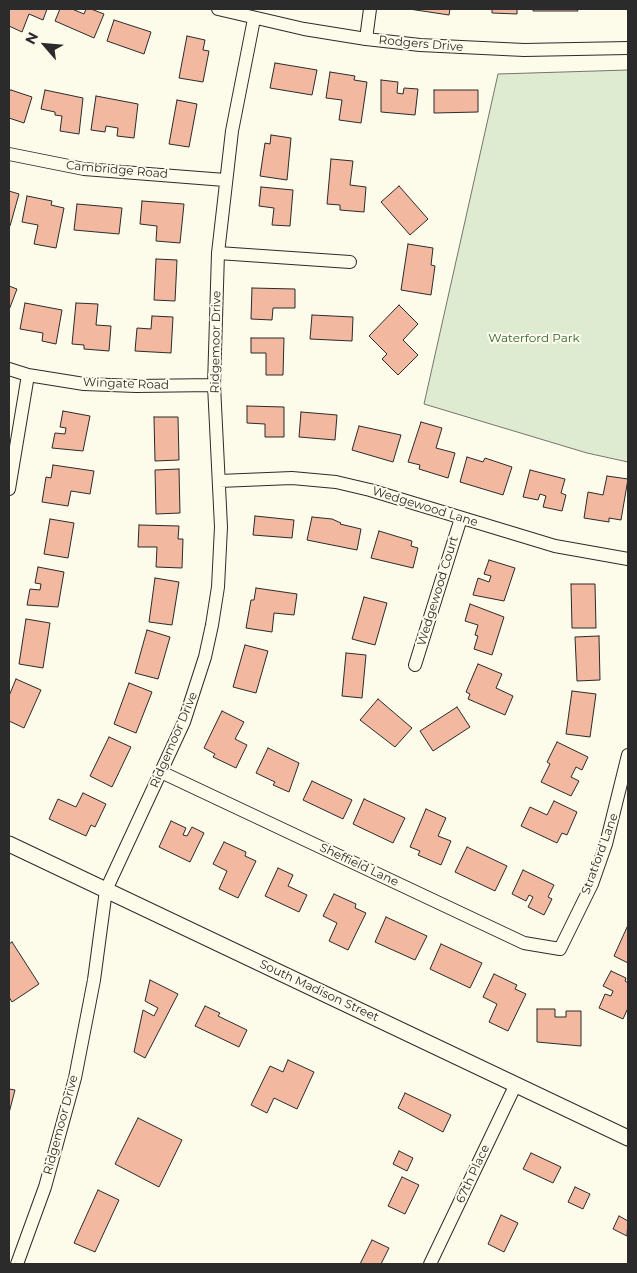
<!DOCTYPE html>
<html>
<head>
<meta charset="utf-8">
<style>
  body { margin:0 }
  #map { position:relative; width:637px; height:1273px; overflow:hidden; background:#fdfbea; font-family:Montserrat,sans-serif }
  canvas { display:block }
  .frame { position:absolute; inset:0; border:10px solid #2b2b2b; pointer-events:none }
  .north { position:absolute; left:20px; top:20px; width:50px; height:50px; -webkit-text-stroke:4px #fdfbea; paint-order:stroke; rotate:297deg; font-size:14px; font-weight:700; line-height:20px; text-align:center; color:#2b2b2b }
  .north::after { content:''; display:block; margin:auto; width:18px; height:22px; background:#2b2b2b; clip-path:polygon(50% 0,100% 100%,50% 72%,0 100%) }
</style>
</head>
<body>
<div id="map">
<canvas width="637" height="1273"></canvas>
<div class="frame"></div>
<div class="north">N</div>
</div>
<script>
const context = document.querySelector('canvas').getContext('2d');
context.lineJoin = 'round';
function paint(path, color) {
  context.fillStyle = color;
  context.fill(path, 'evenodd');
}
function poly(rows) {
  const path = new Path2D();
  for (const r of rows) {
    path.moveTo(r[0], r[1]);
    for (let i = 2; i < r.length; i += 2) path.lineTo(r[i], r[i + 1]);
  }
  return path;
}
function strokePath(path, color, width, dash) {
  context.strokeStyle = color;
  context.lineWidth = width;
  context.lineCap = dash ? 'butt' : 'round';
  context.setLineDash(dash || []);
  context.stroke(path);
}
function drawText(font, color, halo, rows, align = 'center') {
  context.font = font + ' Montserrat,sans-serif';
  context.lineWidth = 4;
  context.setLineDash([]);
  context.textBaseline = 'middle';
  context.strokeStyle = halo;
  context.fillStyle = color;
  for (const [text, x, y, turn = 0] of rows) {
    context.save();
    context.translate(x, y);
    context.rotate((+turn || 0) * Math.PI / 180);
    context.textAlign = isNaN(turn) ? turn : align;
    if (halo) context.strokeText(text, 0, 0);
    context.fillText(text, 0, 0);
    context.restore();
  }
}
const green = poly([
  [628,70,628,462,587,453,424,404,498,74,628,70]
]);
paint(green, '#deebd1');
strokePath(green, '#74746e', 1);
const building = poly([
  [9,9,47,9,43,20,29,14,22,32,9,26,9,9],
  [60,9,72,9,84,14,86,9,91,9,104,14,94,38,55,21,60,9],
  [409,9,450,9,449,15,409,9],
  [492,9,517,9,517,14,492,13,492,9],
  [533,9,577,9,578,11,533,11,533,9],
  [114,20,151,32,144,54,107,41,114,20],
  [187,36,205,40,203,50,209,51,203,82,179,78,187,36],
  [275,63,317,70,312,95,270,88,275,63],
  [330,72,355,76,354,80,367,82,361,123,339,120,342,100,326,98,330,72],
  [381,80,398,82,397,93,403,94,404,88,418,89,415,115,381,112,381,80],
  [11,90,32,97,24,123,9,118,9,91,11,90],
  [45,90,83,98,79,134,60,131,62,116,55,115,55,112,41,109,45,90],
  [434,90,478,90,478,112,434,113,434,90],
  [96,96,138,104,134,138,117,136,118,128,106,126,105,132,91,130,96,96],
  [177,100,197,104,189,147,169,144,177,100],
  [271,135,291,138,287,180,260,176,265,143,270,144,271,135],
  [331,159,353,161,350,185,366,187,364,212,340,210,340,205,327,204,331,159],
  [399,186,428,219,410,235,381,202,399,186],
  [261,187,293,190,290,226,272,225,274,208,259,206,261,187],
  [9,191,19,194,10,226,9,226,9,191],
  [27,196,52,201,51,205,64,208,56,248,34,244,38,225,22,222,27,196],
  [142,201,184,204,180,243,156,241,157,226,140,224,142,201],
  [77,204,122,208,119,234,74,230,77,204],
  [408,244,433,248,431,265,435,266,431,295,401,290,408,244],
  [156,259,177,260,175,301,154,300,156,259],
  [9,286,17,289,9,310,9,286],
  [252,288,295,289,295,308,273,308,272,320,251,319,252,288],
  [25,303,62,310,56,344,42,341,43,333,20,329,25,303],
  [76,303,98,304,96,325,111,326,109,351,84,349,84,345,72,344,76,303],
  [399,305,418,324,403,340,418,355,398,375,382,359,387,354,369,336,399,305],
  [312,315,353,317,352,341,310,339,312,315],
  [152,316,173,317,171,353,135,351,137,328,151,329,152,316],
  [251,338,284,338,283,375,266,375,266,353,251,353,251,338],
  [247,406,284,407,284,437,265,437,265,424,247,423,247,406],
  [63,411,90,416,83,451,52,448,55,433,65,434,66,428,60,427,63,411],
  [301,412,337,415,335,440,299,437,301,412],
  [154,417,178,417,179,460,155,461,154,417],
  [421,422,442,428,436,448,455,453,448,478,419,469,420,465,408,462,421,422],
  [359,426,401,435,393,462,352,450,359,426],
  [467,457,483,462,485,458,512,467,503,495,460,482,467,457],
  [53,465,94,471,90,494,71,491,68,506,42,502,46,477,51,478,53,465],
  [179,469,180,513,156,514,155,470,179,469],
  [530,470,565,479,561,493,566,495,562,511,543,507,546,496,540,494,538,500,523,497,530,470],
  [607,476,628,479,621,520,609,518,609,522,584,518,588,492,603,495,607,476],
  [255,516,294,520,292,538,253,535,255,516],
  [312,517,332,519,341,523,340,524,361,529,357,550,307,540,312,517],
  [50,519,74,523,68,558,44,554,50,519],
  [139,525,179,526,178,539,183,539,182,568,156,567,157,547,138,547,139,525],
  [379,531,412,541,411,546,418,548,413,568,371,558,379,531],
  [489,560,515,568,504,601,473,595,478,578,489,582,491,576,484,574,489,560],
  [38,567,64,572,58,607,27,605,30,589,40,590,41,584,35,583,38,567],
  [155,578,179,582,172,625,149,622,155,578],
  [571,584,595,584,596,628,572,628,571,584],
  [256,588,297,594,294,615,274,613,272,632,246,628,251,600,254,600,256,588],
  [364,597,387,603,375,645,352,639,364,597],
  [470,604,504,617,492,655,474,649,478,636,475,635,478,625,465,621,470,604],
  [26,619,50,623,43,668,19,664,26,619],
  [147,630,170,637,158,679,135,673,147,630],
  [599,636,600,680,577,681,575,637,599,636],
  [245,645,268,651,256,693,233,687,245,645],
  [346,653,366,655,362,698,342,696,346,653],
  [478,664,502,674,496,688,513,696,505,715,468,699,470,694,466,692,478,664],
  [16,679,41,690,24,728,9,721,9,696,16,679],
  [129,683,152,692,136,733,114,724,129,683],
  [572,691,596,694,590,737,566,734,572,691],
  [378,699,412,728,395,747,360,720,378,699],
  [457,707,470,727,433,751,420,731,457,707],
  [222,711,244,722,235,739,247,745,236,768,213,757,215,754,204,748,222,711],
  [109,737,131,747,112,787,90,776,109,737],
  [557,742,588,757,582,770,576,767,571,777,579,781,571,796,541,782,550,764,547,762,557,742],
  [268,748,299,763,289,792,273,785,275,782,256,773,268,748],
  [312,781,352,800,343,819,303,800,312,781],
  [83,793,106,804,95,827,91,825,86,836,49,819,58,799,76,807,83,793],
  [364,799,405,818,393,843,353,824,364,799],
  [554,801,577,812,567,835,562,833,557,843,521,826,530,807,547,815,554,801],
  [426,809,446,818,438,836,451,841,441,865,418,855,420,851,410,847,426,809],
  [171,821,186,828,183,835,187,836,192,827,204,833,190,862,159,847,171,821],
  [224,842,246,852,245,856,256,861,238,898,219,889,227,871,213,864,224,842],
  [467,847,507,866,495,891,455,872,467,847],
  [278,868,293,875,288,886,307,895,299,912,265,896,278,868],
  [523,870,554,885,548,897,552,899,544,915,528,907,533,897,529,895,526,901,512,894,523,870],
  [334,894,356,904,355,908,366,913,348,950,329,941,337,923,323,916,334,894],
  [386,917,427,936,415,960,375,942,386,917],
  [628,925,628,963,614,956,628,925],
  [12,942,39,984,12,1002,9,997,9,944,12,942],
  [441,944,482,963,470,988,430,969,441,944],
  [611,971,626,978,625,981,628,983,628,1008,623,1019,599,1008,605,994,611,996,613,991,603,986,611,971],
  [494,974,517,985,515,989,526,994,508,1031,489,1022,497,1004,483,997,494,974],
  [150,980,178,994,145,1058,134,1052,143,1010,154,1016,158,1008,145,1001,150,980],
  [205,1006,220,1013,218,1016,247,1030,239,1047,195,1026,205,1006],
  [537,1009,555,1009,555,1017,566,1017,566,1011,581,1011,581,1046,537,1042,537,1009],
  [288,1060,314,1072,297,1109,274,1098,267,1113,251,1105,270,1066,283,1072,288,1060],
  [9,1089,15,1090,9,1113,9,1089],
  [405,1093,451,1115,443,1132,398,1108,405,1093],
  [138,1118,182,1140,159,1187,115,1164,138,1118],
  [399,1151,413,1158,407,1171,393,1164,399,1151],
  [531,1153,561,1167,553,1183,523,1169,531,1153],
  [402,1177,419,1185,405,1214,388,1206,402,1177],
  [575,1187,590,1194,583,1209,568,1202,575,1187],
  [98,1190,119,1200,95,1252,74,1243,98,1190],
  [501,1215,518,1223,504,1252,488,1244,501,1215],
  [619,1216,628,1221,627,1236,613,1229,619,1216],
  [372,1240,389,1248,381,1264,360,1264,372,1240]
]);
paint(building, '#f2b8a0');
strokePath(building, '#2b2b2b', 1);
const minor = poly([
  [218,9,304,29,366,39,420,45,524,50,628,48],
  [366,39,370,9],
  [9,154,84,169,225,180],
  [218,253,350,262],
  [9,369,28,375,84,384,136,386,214,385],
  [219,481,292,478,336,482,370,490,555,546,628,559],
  [9,489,28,375],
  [415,665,461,518],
  [161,772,524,943,560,949,592,884,606,844,628,755],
  [17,1264,45,1187,75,1078,94,980,106,890,184,722,205,657,212,625,218,587,221,527,214,385,218,253,232,131,254,19],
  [430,1264,516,1084]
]);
const tertiary = poly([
  [9,844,628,1138]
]);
strokePath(minor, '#2b2b2b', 14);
strokePath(tertiary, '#2b2b2b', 17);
strokePath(minor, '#fdfbea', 12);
strokePath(tertiary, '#fdfbea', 15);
drawText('12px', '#2b2b2b', '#fdfbea', [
  ["Rodgers Drive",421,44,5],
  ["Cambridge Road",117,170,5],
  ["Ridgemoor Drive",216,342,-89],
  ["Wingate Road",126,384,2],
  ["Wedgewood Lane",425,507,17],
  ["Wedgewood Court",438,591,-73],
  ["Ridgemoor Drive",174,740,-67],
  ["Stratford Lane",600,854,-70],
  ["Sheffield Lane",359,865,25],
  ["South Madison Street",319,991,25],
  ["Ridgemoor Drive",61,1125,-75],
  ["67th Place",473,1174,-65]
]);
drawText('12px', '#34623c', '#fdfbea', [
  ["Waterford Park",534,338]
]);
</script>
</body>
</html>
